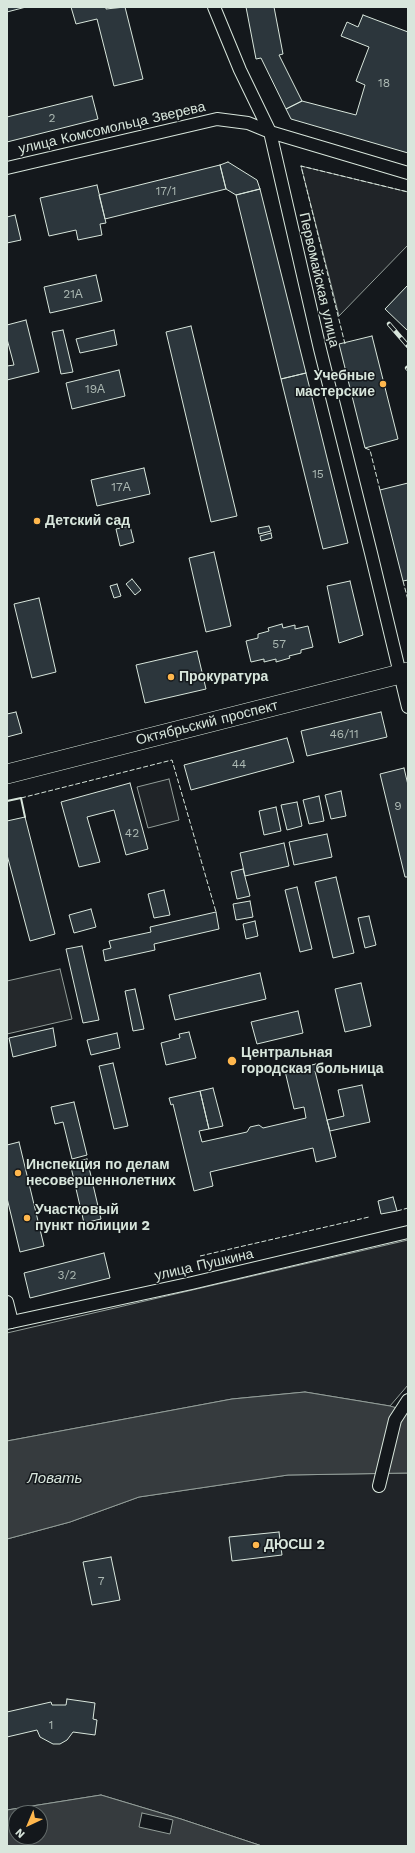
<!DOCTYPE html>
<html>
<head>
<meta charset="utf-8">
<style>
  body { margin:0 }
  #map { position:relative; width:415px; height:1853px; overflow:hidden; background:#14181c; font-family:"Work Sans",sans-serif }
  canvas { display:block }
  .frame { position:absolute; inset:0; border:8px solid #d8e6dc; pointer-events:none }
  .north { position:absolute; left:8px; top:1805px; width:40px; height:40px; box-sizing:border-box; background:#14181c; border:1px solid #626a69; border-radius:50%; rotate:224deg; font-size:11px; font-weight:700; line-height:16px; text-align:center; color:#d8e6dc }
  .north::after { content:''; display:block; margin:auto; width:14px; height:18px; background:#ffb74d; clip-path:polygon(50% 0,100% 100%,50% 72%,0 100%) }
</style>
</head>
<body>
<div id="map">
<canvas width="415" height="1853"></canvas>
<div class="frame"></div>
<div class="north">N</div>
</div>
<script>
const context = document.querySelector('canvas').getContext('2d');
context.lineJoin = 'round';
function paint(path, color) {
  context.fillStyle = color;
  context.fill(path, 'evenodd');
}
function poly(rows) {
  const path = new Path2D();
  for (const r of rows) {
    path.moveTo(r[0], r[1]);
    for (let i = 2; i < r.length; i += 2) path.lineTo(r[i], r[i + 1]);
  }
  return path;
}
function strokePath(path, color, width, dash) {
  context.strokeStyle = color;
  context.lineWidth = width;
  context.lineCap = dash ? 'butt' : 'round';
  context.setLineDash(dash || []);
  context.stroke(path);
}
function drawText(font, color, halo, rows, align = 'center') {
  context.font = font + ' "Work Sans",sans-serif';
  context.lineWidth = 3;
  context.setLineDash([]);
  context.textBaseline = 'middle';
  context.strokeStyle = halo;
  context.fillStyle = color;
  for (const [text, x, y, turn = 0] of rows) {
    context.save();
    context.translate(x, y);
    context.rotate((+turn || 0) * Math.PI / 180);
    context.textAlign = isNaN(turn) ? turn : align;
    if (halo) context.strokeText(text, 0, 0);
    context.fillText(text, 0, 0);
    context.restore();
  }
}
const green = poly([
  [301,166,408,192,408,245,339,316,301,166],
  [169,779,179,820,148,828,137,787,169,779],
  [408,1240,408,1385,390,1406,305,1392,232,1399,7,1441,7,1333,408,1240],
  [408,1473,408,1846,262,1846,181,1819,101,1795,7,1810,7,1539,70,1522,139,1497,288,1475,408,1473]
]);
paint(green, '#202428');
strokePath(green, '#939e99', 1);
const parking = poly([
  [60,969,72,1019,7,1034,7,981,60,969]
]);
paint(parking, '#24282b');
strokePath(parking, '#939e99', 1);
const water = poly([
  [305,1392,390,1406,408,1411,408,1473,288,1475,139,1497,70,1522,7,1539,7,1441,232,1399,305,1392],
  [101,1795,181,1819,262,1846,7,1846,7,1810,101,1795],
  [16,1813,40,1813,40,1837,16,1837,16,1813]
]);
paint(water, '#363b3e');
strokePath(water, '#939e99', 1);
const pier = poly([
  [142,1813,173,1820,170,1834,139,1827,142,1813]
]);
paint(pier, '#14181c');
strokePath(pier, '#939e99', 1);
const building = poly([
  [7,7,26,7,7,12,7,7],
  [71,7,106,7,106,9,125,7,143,79,114,86,97,19,76,24,71,7],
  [246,7,274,7,283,54,279,55,302,101,286,109,261,58,256,59,246,7],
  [363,15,408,32,408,153,291,119,286,109,302,101,356,115,365,85,356,81,369,47,341,36,347,22,358,27,363,15],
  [92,96,98,119,7,142,7,117,92,96],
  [228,162,257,180,260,189,236,195,226,189,220,165,228,162],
  [220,165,226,189,105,219,99,195,220,165],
  [97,185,106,223,100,224,102,235,78,240,76,230,49,236,40,198,97,185],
  [260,189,306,373,281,379,236,195,260,189],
  [15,215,21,240,7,243,7,217,15,215],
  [96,275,102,301,50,313,44,287,96,275],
  [408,285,408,331,385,309,408,285],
  [26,320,39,372,7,380,7,366,14,365,7,339,7,325,26,320],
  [191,326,237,516,211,522,166,332,191,326],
  [63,330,73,372,61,374,52,332,63,330],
  [114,330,117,345,80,353,76,339,114,330],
  [372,336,398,439,365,448,339,344,372,336],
  [119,370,125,396,72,409,66,383,119,370],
  [306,373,348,543,323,549,281,379,306,373],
  [144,468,150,494,97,506,91,480,144,468],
  [408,483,408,580,403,581,380,490,408,483],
  [130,526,134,542,120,546,116,529,130,526],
  [269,526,271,531,259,534,258,528,269,526],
  [271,533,272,538,261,541,260,536,271,533],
  [214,552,231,626,206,632,189,558,214,552],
  [132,579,141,590,135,595,126,584,132,579],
  [350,581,363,635,339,643,327,586,350,581],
  [117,584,121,596,114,598,110,586,117,584],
  [39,598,56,672,32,678,14,604,39,598],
  [282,624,283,628,295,625,295,629,308,626,313,647,301,650,301,653,289,656,290,658,276,662,276,659,264,662,264,659,251,662,246,641,258,638,258,634,269,631,268,628,282,624],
  [197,651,206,689,145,703,136,665,197,651],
  [16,712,22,733,7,737,7,714,16,712],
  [381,712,387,737,307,756,301,731,381,712],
  [287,738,294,762,191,790,184,765,287,738],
  [404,768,408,785,408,877,405,877,380,774,404,768],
  [130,783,148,849,126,855,114,810,87,817,100,862,79,867,61,802,130,783],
  [341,791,346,816,331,819,325,795,341,791],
  [319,796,324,821,309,824,303,800,319,796],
  [297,802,302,826,287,830,281,805,297,802],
  [276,807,281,831,264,835,259,811,276,807],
  [25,817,55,934,30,941,7,855,7,821,25,817],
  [327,834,332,857,294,865,289,842,327,834],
  [284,843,289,866,245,876,240,853,284,843],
  [243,869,250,896,237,899,231,872,243,869],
  [336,877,354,953,333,958,315,882,336,877],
  [297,887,312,949,300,952,285,890,297,887],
  [164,890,170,915,154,918,148,894,164,890],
  [250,901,253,917,236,920,233,904,250,901],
  [91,909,96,927,74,933,69,915,91,909],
  [216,912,219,929,154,944,155,950,105,961,103,950,111,948,109,941,151,932,150,927,216,912],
  [369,916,376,945,365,948,358,918,369,916],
  [255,921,258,936,246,939,243,924,255,921],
  [82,946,99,1020,83,1023,66,949,82,946],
  [260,973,266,999,175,1020,169,995,260,973],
  [361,983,371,1026,345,1032,335,989,361,983],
  [135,989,144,1029,133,1031,125,991,135,989],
  [298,1011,303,1033,257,1044,251,1022,298,1011],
  [53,1028,56,1046,13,1057,9,1038,53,1028],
  [189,1032,196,1058,166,1065,161,1043,180,1038,179,1034,189,1032],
  [117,1033,120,1048,91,1055,87,1040,117,1033],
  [113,1063,128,1126,114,1129,99,1066,113,1063],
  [316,1064,318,1070,315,1071,336,1157,316,1162,313,1148,210,1172,213,1186,194,1191,173,1104,171,1105,169,1098,200,1091,209,1129,199,1131,202,1142,247,1132,250,1127,259,1125,263,1128,306,1118,304,1107,294,1109,285,1071,316,1064],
  [362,1085,370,1122,330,1131,327,1120,344,1116,338,1090,362,1085],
  [213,1088,223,1126,209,1129,200,1091,213,1088],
  [74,1102,87,1155,72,1159,63,1122,55,1124,51,1107,74,1102],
  [19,1142,44,1246,20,1252,7,1198,7,1145,19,1142],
  [87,1159,101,1219,84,1223,70,1163,87,1159],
  [393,1197,397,1211,381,1214,378,1201,393,1197],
  [104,1253,110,1278,30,1298,24,1273,104,1253],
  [279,1532,282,1555,232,1561,229,1537,279,1532],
  [111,1557,120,1600,92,1605,83,1562,111,1557],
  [67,1699,95,1703,93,1719,97,1720,95,1735,73,1732,67,1740,60,1744,53,1744,40,1737,37,1730,7,1737,7,1712,51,1702,52,1705,66,1705,67,1699]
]);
paint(building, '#2c363c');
strokePath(building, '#d8e6dc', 1);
const minor = poly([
  [214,7,240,70,270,132,320,349,371,553,408,707],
  [7,168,217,119,248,123,270,132,408,173],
  [7,1302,12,1322],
  [7,1323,192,1283,408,1232],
  [379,1486,395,1420,408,1400]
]);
const primary = poly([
  [7,774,408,672]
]);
strokePath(minor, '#d8e6dc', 14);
strokePath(primary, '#d8e6dc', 20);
strokePath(minor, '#14181c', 12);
strokePath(primary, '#14181c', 19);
const rail = poly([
  [389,324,408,346],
  [407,368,408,369]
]);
strokePath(rail, '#d8e6dc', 4.5);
strokePath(rail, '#14181c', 3, [9]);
strokePath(poly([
  [345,344,301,166,408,192],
  [365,448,370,450,380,490],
  [403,581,408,600],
  [21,798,172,760,216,912],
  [397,1211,408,1208],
  [200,1256,369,1217]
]), '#d8e6dc', 1, [5, 2]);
strokePath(poly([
  [7,801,21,798,25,817]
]), '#d8e6dc', 2);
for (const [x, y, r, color] of [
  [383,384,4,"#ffb74d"],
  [37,521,4,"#ffb74d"],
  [171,677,4,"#ffb74d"],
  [232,1061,5,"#ffb74d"],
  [18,1173,4,"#ffb74d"],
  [27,1218,4,"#ffb74d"],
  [256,1545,4,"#ffb74d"]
]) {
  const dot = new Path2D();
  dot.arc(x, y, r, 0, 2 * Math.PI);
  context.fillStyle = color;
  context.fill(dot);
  strokePath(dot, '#14181c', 1.5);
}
drawText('12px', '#adbab4', null, [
  ["18",384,83],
  ["2",52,118],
  ["17/1",166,191],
  ["21А",73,294],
  ["19А",95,389],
  ["15",318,474],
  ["17А",121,487],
  ["57",279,644],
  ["46/11",344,734],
  ["44",239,764],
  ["9",398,806],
  ["42",132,833],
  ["3/2",67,1275],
  ["7",101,1581],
  ["1",51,1725]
]);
drawText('14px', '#d8e6dc', '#14181c', [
  ["улица Комсомольца Зверева",112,128,-13],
  ["Первомайская улица",319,280,77],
  ["Октябрьский проспект",207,723,-14],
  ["улица Пушкина",204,1265,-13]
]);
drawText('bold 14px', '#d8e6dc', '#14181c', [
  ["Учебные",375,376,"right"],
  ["мастерские",375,392,"right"],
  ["Детский сад",45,521],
  ["Прокуратура",179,677],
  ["Центральная",241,1053],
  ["городская больница",241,1069],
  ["Инспекция по делам",26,1165],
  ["несовершеннолетних",26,1181],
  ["Участковый",35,1210],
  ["пункт полиции 2",35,1226],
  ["ДЮСШ 2",264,1545]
], 'left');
drawText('italic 15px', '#d8e6dc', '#14181c', [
  ["Ловать",55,1479]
]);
</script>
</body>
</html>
